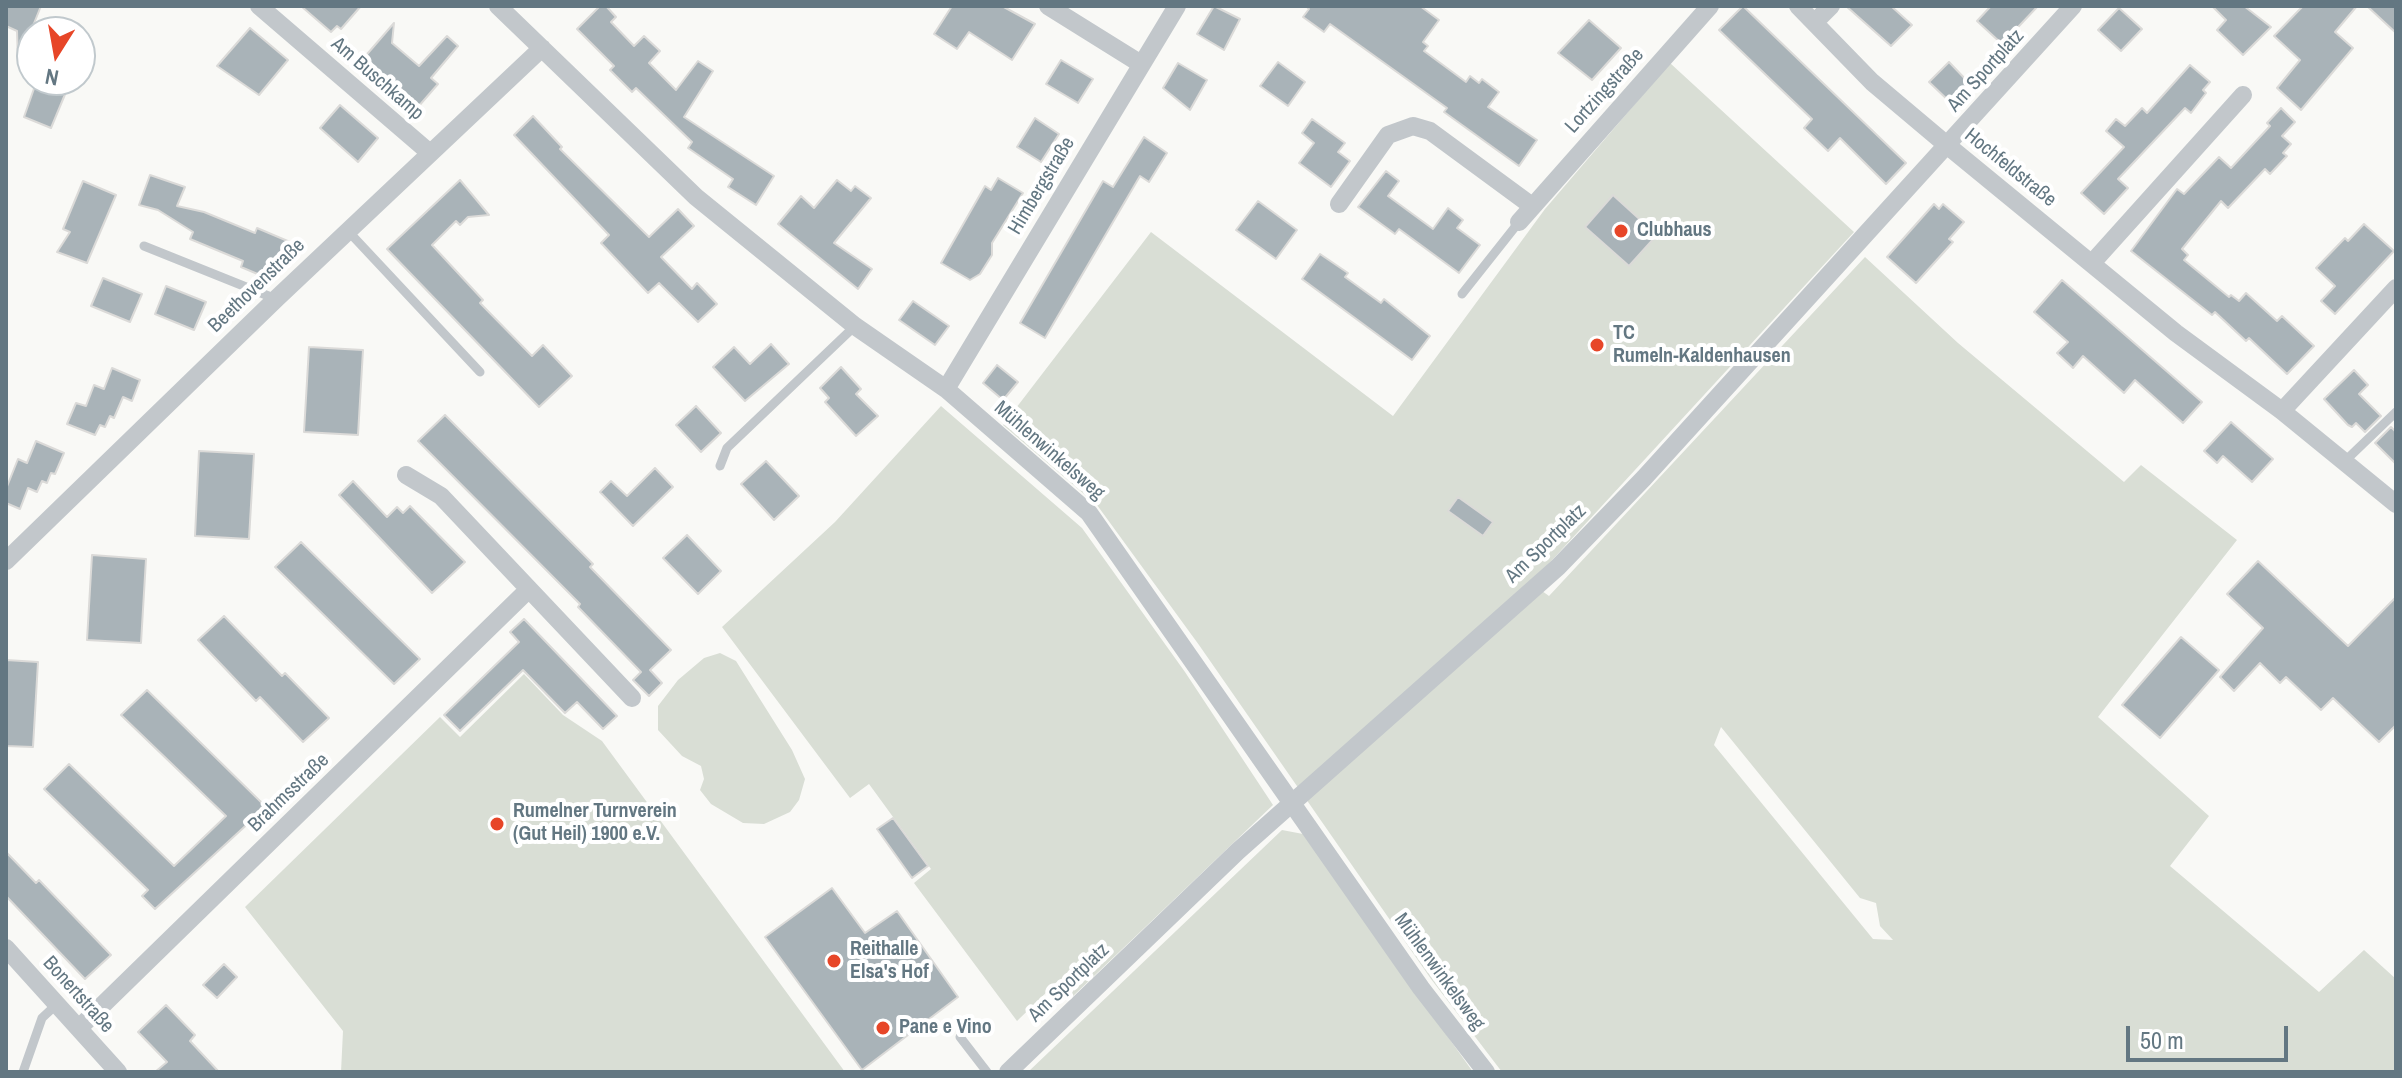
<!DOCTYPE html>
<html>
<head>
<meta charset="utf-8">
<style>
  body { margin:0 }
  #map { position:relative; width:2402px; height:1078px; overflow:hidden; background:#f9f9f6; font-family:"Archivo Narrow",sans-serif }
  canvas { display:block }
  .frame { position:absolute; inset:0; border:8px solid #637782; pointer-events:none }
  .north { position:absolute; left:16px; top:16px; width:80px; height:80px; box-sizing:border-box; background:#fff; border:2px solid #c1c9cd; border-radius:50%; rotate:191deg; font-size:22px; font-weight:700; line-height:32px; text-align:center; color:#637782 }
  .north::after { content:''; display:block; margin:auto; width:28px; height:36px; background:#e74628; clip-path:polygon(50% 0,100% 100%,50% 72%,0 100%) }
  .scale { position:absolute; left:2126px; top:1026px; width:162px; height:36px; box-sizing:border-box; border:4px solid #637782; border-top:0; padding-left:10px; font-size:24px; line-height:28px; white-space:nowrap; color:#637782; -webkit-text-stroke:6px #fff; paint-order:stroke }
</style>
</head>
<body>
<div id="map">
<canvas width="2402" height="1078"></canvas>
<div class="frame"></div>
<div class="north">N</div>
<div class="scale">50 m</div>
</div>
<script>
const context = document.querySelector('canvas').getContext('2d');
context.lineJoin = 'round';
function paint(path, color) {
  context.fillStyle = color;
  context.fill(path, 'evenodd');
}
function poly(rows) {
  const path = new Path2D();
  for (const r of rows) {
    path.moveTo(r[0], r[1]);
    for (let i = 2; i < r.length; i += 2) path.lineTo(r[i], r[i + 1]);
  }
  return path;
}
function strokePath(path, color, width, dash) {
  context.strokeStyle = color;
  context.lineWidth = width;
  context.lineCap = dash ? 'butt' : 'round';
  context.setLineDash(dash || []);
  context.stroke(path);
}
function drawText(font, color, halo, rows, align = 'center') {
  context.font = font + ' "Archivo Narrow",sans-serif';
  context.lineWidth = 8;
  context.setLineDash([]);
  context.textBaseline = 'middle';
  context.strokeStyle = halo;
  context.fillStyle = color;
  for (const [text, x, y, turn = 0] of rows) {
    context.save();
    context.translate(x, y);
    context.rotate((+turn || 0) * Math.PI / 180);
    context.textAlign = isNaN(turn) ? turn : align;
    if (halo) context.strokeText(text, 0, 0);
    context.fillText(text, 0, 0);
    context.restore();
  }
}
paint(poly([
  [1670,63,1854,232,1531,583,1549,596,1865,257,1958,343,2124,482,2141,465,2237,540,2098,717,2209,816,2170,866,2319,992,2364,950,2396,979,2396,1072,1502,1072,1431,979,1199,645,1097,505,1003,425,1151,232,1393,416,1545,209],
  [1721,727,1860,898,1876,903,1880,926,1893,940,1873,939,1714,745],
  [941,406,1082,528,1185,672,1273,805,1070,999,1055,984,1017,1021,914,883,931,869,869,784,850,798,722,627,835,522],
  [720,653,736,661,792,750,805,779,799,800,790,812,764,824,743,823,711,804,700,790,704,779,701,766,682,756,658,730,658,706,678,680,704,658],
  [524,674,563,715,602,741,845,1072,341,1072,343,1031,245,907,440,717,460,737],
  [1282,830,1303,834,1473,1072,1028,1072]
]), '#d9ded5');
const building = poly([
  [6,6,41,6,18,63,17,31,6,26,6,6],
  [301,6,361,6,341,29,337,26,331,32,301,6],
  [600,6,606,6,616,17,611,22,634,46,644,36,660,51,649,63,676,90,698,61,713,71,684,117,774,176,756,205,728,187,733,179,688,148,692,142,636,88,632,92,610,70,614,66,577,29,600,6],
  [952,6,1002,6,1035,24,1012,60,969,32,957,49,934,34,952,6],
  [1214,6,1240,19,1224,50,1197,34,1214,6],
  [1306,6,1420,6,1439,20,1423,42,1428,46,1424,51,1466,82,1470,76,1479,83,1482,79,1499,92,1488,107,1537,140,1519,166,1444,112,1447,108,1330,24,1324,32,1303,17,1309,9,1306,6],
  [1743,6,1906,163,1886,184,1840,138,1828,151,1804,128,1812,119,1719,30,1743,6],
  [1846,6,1891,6,1912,25,1891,46,1846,6],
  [1991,6,2038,6,2002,44,1977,21,1991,6],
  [2212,6,2244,6,2271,27,2243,55,2217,30,2226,20,2212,6],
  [2303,6,2357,6,2335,32,2353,48,2301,110,2277,88,2300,60,2274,36,2303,6],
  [2367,6,2396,6,2396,33,2367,6],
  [2119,8,2142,29,2121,51,2098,30,2119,8],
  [1589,20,1621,48,1592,80,1558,53,1589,20],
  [394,23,392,43,419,66,447,36,458,46,431,78,438,84,418,107,362,60,394,23],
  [250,28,288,60,259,95,217,66,250,28],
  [1061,60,1093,79,1078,103,1046,84,1061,60],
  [1278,62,1305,82,1288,106,1260,86,1278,62],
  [1949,62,1970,84,1951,103,1929,82,1949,62],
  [1178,63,1207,80,1190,110,1163,88,1178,63],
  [2190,65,2210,82,2203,90,2206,93,2191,113,2185,108,2118,179,2128,188,2104,214,2081,193,2124,147,2106,131,2116,119,2125,126,2142,108,2147,113,2190,65],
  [37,80,71,80,51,128,24,117,37,80],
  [340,105,378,138,358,162,320,128,340,105],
  [2281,108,2295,122,2282,136,2291,144,2283,153,2287,156,2270,174,2265,169,2228,208,2221,201,2182,249,2188,255,2184,260,2229,297,2231,295,2239,301,2246,293,2277,321,2282,316,2314,346,2287,374,2249,338,2246,341,2215,312,2212,315,2131,251,2177,189,2184,194,2219,157,2231,168,2270,126,2267,123,2281,108],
  [533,116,562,147,560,149,649,237,678,209,694,226,661,257,692,289,697,283,717,304,698,322,659,283,648,293,601,243,609,235,514,135,533,116],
  [1035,118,1059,134,1041,162,1017,147,1035,118],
  [1312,119,1345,143,1338,152,1350,161,1331,187,1299,163,1314,143,1302,133,1312,119],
  [1144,137,1167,153,1149,182,1140,176,1045,338,1020,323,1103,181,1113,187,1144,137],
  [1386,171,1399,181,1388,196,1433,229,1448,208,1463,220,1457,228,1480,245,1459,273,1399,229,1395,234,1358,207,1386,171],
  [150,175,185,187,177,206,204,212,255,233,257,228,290,242,282,261,272,265,267,278,241,267,243,261,190,239,193,232,158,210,139,205,150,175],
  [998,178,1023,193,992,243,992,255,980,274,970,280,941,263,985,186,991,190,998,178],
  [460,180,489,215,468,217,460,225,456,221,432,245,483,300,480,303,532,356,543,345,572,376,539,407,387,249,460,180],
  [837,180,851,191,855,186,871,198,834,243,872,269,858,289,778,224,801,196,814,208,837,180],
  [83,181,116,195,87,263,57,252,70,232,63,229,83,181],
  [1613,195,1657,235,1629,266,1585,227,1613,195],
  [1258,201,1297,230,1276,259,1236,230,1258,201],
  [1934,204,1939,209,1943,204,1964,222,1949,239,1953,242,1916,283,1887,257,1934,204],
  [2364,224,2394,251,2335,314,2321,301,2335,286,2316,268,2345,238,2348,241,2364,224],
  [1320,254,1348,273,1345,277,1381,303,1384,299,1430,336,1412,360,1302,279,1320,254],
  [103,278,142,294,130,322,91,306,103,278],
  [2062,280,2202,402,2183,423,2135,380,2124,393,2083,356,2073,368,2057,353,2068,342,2034,312,2062,280],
  [166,286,206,302,194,330,155,314,166,286],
  [913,301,949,326,935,345,899,320,913,301],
  [771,344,789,364,745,401,713,367,734,347,750,364,771,344],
  [309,347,363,350,358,435,304,432,309,347],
  [997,365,1018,382,1003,400,983,383,997,365],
  [841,367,861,389,856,394,878,416,856,436,825,402,829,398,820,388,841,367],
  [112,368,140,380,132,401,123,397,114,418,110,416,105,427,100,425,95,435,67,424,76,403,86,406,94,385,104,389,112,368],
  [2354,370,2368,385,2359,394,2381,416,2365,432,2356,423,2352,427,2348,425,2324,399,2354,370],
  [696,406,721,433,701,452,676,425,696,406],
  [445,415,593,564,590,567,671,650,650,670,662,683,649,696,633,680,641,672,578,607,580,604,418,441,445,415],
  [2231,422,2273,459,2252,482,2223,456,2217,463,2204,451,2231,422],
  [2391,427,2396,432,2396,464,2375,443,2391,427],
  [36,441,64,453,55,474,51,473,47,483,42,481,37,492,28,488,20,509,6,503,6,489,18,459,27,463,36,441],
  [199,451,254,454,249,539,195,536,199,451],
  [766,461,799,496,774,520,741,484,766,461],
  [655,468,673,487,633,526,600,492,611,481,627,496,655,468],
  [353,481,387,517,397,507,403,513,410,506,465,562,432,593,339,495,353,481],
  [1458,497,1493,522,1483,536,1448,511,1458,497],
  [687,535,721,571,698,594,663,558,687,535],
  [301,542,420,659,394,684,275,567,301,542],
  [92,555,146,559,141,643,87,640,92,555],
  [2258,561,2348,646,2396,597,2396,725,2379,742,2333,698,2321,710,2286,677,2280,683,2260,663,2234,691,2220,677,2263,628,2227,594,2258,561],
  [224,616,282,676,285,673,329,718,303,742,260,697,256,701,198,640,224,616],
  [524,619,617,716,603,729,577,702,565,713,523,670,460,731,444,715,519,642,510,632,524,619],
  [2181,637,2219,670,2160,738,2122,705,2181,637],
  [6,660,38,662,33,747,6,746,6,660],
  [147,690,266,807,155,909,142,896,148,890,44,789,69,764,174,866,226,816,121,715,147,690],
  [893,818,928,866,912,878,877,829,893,818],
  [6,852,36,883,39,880,111,955,85,979,6,896,6,852],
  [832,888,865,933,897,911,958,997,862,1070,765,937,832,888],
  [224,964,237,977,217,998,203,985,224,964],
  [166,1005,195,1035,190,1041,219,1072,155,1072,167,1062,138,1032,166,1005]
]);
paint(building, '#a9b3b8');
strokePath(building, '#dbdad8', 2);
strokePath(poly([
  [348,231,480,372],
  [144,246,276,299],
  [1462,294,1519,222],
  [2344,462,2396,412],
  [720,466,727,448,855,326],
  [960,1037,987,1072],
  [23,1072,42,1018,57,1004]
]), '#c2c7cb', 9);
strokePath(poly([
  [259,6,430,153],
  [498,6,696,197,855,326,946,389,1089,513,1421,988,1486,1072],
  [1048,6,1141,64],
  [1798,6,1872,82,1948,146,2176,333,2282,411,2396,504],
  [1815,22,1831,6],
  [1339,204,1388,135,1413,126,1430,131,1532,206],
  [1519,222,1710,6],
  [2092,263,2243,95],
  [946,389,1177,6],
  [2282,411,2396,288],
  [406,475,441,496,632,698],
  [6,561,276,299,542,48],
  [6,948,118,1072],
  [79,1028,529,589],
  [1008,1072,1238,851,1558,567,1644,478,2073,6]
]), '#c2c7cb', 18);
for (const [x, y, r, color] of [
  [1621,231,8,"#e74628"],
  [1597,345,8,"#e74628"],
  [497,824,8,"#e74628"],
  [834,961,8,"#e74628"],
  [883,1028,8,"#e74628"]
]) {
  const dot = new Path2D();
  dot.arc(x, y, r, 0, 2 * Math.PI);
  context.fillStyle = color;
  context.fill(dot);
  strokePath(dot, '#fff', 3);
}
drawText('20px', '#637782', '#fff', [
  ["Am Sportplatz",1986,71,-48],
  ["Am Buschkamp",377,79,41],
  ["Lortzingstraße",1605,91,-48],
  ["Hochfeldstraße",2010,168,39],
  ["Himbergstraße",1042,186,-59],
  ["Beethovenstraße",257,286,-44],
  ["Mühlenwinkelsweg",1049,451,41],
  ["Am Sportplatz",1546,544,-44],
  ["Brahmsstraße",289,793,-44],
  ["Mühlenwinkelsweg",1439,972,54],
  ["Am Sportplatz",1069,983,-44],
  ["Bonertstraße",78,995,48]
]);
drawText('bold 20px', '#637782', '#fff', [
  ["Clubhaus",1637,231],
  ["TC",1613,334],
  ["Rumeln-Kaldenhausen",1613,357],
  ["Rumelner Turnverein",513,812],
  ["(Gut Heil) 1900 e.V.",513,835],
  ["Reithalle",850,950],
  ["Elsa's Hof",850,973],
  ["Pane e Vino",899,1028]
], 'left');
</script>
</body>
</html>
